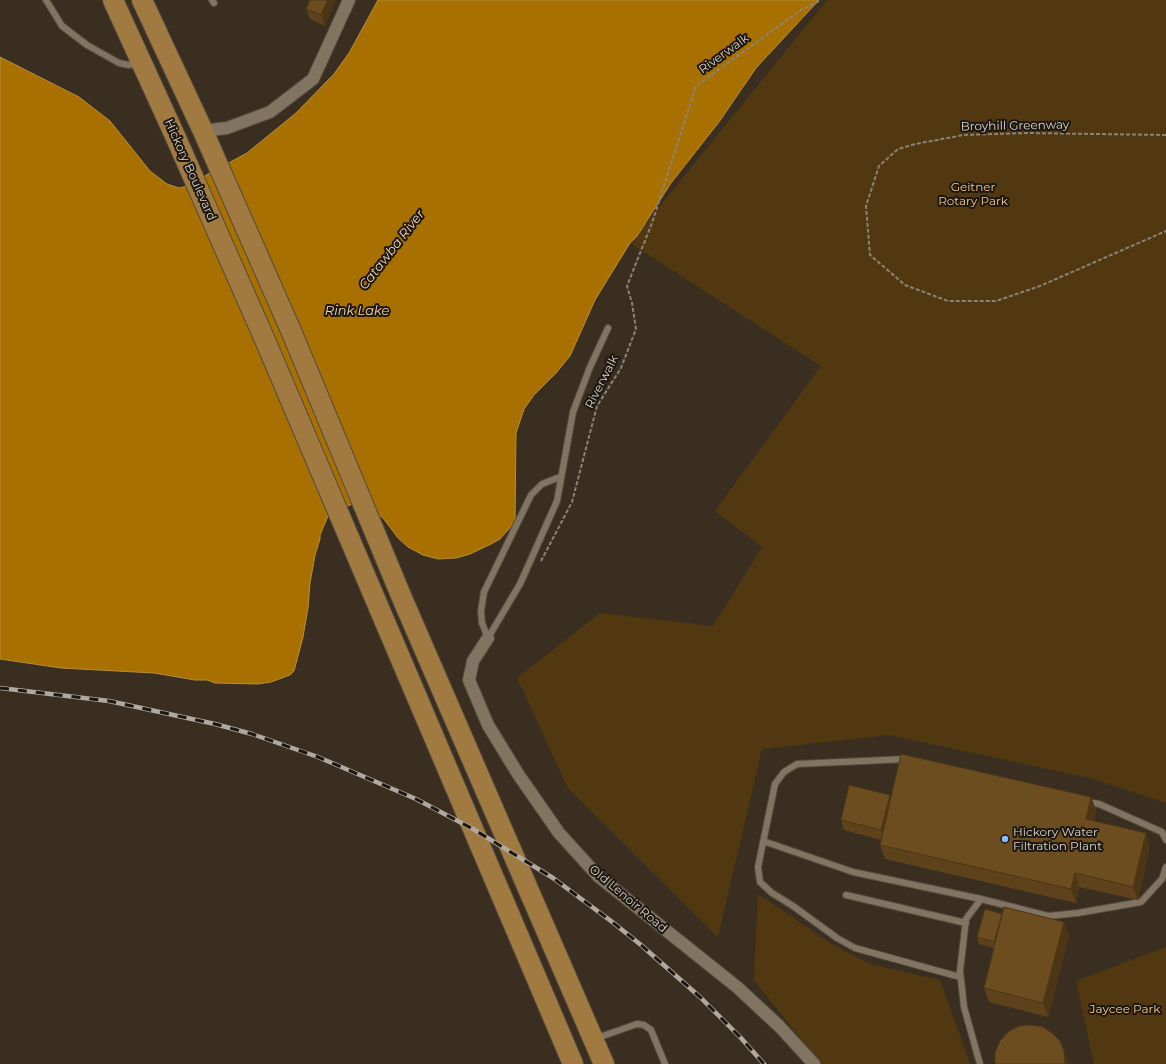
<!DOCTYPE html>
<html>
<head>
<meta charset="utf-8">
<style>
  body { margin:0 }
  canvas { display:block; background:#392e1f }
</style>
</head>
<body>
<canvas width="1166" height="1064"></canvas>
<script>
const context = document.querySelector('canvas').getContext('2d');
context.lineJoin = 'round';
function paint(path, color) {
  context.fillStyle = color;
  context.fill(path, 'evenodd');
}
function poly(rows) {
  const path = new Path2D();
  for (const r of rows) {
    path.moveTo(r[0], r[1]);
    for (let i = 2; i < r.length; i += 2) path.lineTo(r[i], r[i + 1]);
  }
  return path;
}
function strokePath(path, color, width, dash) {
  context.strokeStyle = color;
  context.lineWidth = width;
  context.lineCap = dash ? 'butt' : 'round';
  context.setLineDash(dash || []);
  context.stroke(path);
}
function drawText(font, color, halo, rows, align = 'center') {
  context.font = font + ' Montserrat,sans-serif';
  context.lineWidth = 4;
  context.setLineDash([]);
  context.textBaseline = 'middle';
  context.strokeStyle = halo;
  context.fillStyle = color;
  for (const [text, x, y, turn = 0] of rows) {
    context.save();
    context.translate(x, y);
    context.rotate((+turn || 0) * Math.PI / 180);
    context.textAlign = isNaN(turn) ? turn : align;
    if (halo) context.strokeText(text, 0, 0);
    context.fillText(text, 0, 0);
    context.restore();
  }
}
paint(poly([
  [827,0,1166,0,1166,803,1090,778,889,735,762,749,718,937,568,788,517,678,600,613,713,626,762,547,715,511,821,366,630,243],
  [758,894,832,944,870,964,940,980,970,1064,821,1064,754,980],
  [1166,947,1166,1064,1094,1064,1076,981]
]), '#513810');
const water = poly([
  [378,0,819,0,756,68,719,122,671,183,637,236,630,243,595,300,570,356,556,373,534,395,524,409,516,433,515,522,500,539,491,544,470,554,456,558,438,559,423,555,408,547,398,538,383,518,369,508,353,504,335,510,328,516,320,535,320,539,315,555,310,583,308,608,303,637,294,671,290,675,271,682,258,684,215,683,207,680,195,680,154,673,61,668,0,659,0,57,79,97,110,121,150,171,167,184,179,188,192,185,208,174,247,153,296,113,334,74,349,53,378,0]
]);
paint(water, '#a87001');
strokePath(water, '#b78e3d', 1);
const service = poly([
  [46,0,62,26,87,45,119,63,129,65,138,63],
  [212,0,214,3],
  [488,638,520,584,557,501,573,412,590,367,608,328],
  [488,638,482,623,481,611,484,592,531,495,542,484,560,477],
  [907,759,797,764,784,772,775,784,758,867,760,882,772,893,793,906,837,938,855,948,960,977],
  [1087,802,1099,804,1162,832,1166,840],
  [763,841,853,872,981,899],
  [846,895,966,923],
  [597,1038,637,1024,644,1025,651,1030,665,1064],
  [980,1064,964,1007,960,971,966,919,981,899,1048,916,1078,913,1141,902,1162,879,1166,867]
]);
const minor = poly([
  [203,131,227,128,270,112,313,79,349,0],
  [488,638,473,661,469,680,488,725,518,774,559,833,598,876,737,987,779,1026,814,1064]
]);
const trunk = poly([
  [113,0,176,138,265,340,573,1064],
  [142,0,203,131,292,333,402,598,604,1064]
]);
strokePath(service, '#544b3e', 8);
strokePath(minor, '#544b3e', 14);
strokePath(trunk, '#544b3e', 22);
strokePath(poly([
  [1166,135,1026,133,964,135,915,144,898,149,879,166,866,206,870,255,905,285,948,301,996,301,1040,286,1166,231],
  [541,561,572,502,597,406,621,368,636,329,632,303,627,286,652,223,696,86,801,10,821,0]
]), '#8c8377', 2, [4, 2]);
strokePath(service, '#817463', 6);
strokePath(minor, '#817463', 12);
strokePath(trunk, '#a07a40', 20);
const rail = poly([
  [0,688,109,701,215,724,252,734,318,757,416,799,473,829,553,878,611,921,641,945,700,997,741,1038,764,1064]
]);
strokePath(rail, '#b1a99e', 4.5);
strokePath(rail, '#1c1710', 3, [9]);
paint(poly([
  [336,0,325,26,310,19,306,9],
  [891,797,1091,797,1096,810,1094,821,1150,846,1138,900,1079,887,1076,903,885,859,880,845,881,840,844,830,841,820],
  [1002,915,1069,936,1048,1017,989,1002,984,988,994,948,979,944,977,937]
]), '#5d421b');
paint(poly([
  [328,0,336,0,325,26,321,15],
  [890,795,894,806,885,840,881,830],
  [1091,797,1096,810,1091,833,1086,819],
  [1146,833,1150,846,1138,900,1133,887],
  [1075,873,1079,887,1076,903,1071,889],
  [1002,914,1004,921,996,948,994,942],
  [1064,922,1069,936,1048,1017,1043,1003],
  [1064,1051,1069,1064,1064,1064]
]), '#4c3616');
const building = poly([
  [310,0,328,0,321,15,306,9,310,0],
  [901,754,1091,797,1086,819,1146,833,1133,887,1075,873,1071,889,880,845,901,754],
  [849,785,890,795,881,830,841,820,849,785],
  [1004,907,1064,922,1043,1003,984,988,1004,907],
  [985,909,1002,914,994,942,977,937,985,909],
  [1031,1025,1043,1027,1052,1033,1060,1041,1064,1051,1065,1062,1064,1064,995,1064,995,1052,1000,1041,1008,1032,1019,1026,1031,1025]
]);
paint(building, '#6c4d1f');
strokePath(building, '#4c3616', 1);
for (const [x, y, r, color] of [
  [1005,839,4,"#87bbfb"]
]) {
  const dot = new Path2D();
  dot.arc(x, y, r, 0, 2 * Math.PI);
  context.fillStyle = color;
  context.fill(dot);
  strokePath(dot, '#1c1710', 1.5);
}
drawText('12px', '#dbd3ca', '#1c1710', [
  ["Riverwalk",724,54,-36],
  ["Broyhill Greenway",1015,126,-1],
  ["Hickory Boulevard",190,170,66],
  ["Riverwalk",602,382,-63],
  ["Old Lenoir Road",628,899,40]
]);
drawText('12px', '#f4c78b', '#1c1710', [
  ["Geitner",973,187],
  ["Rotary Park",973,201],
  ["Jaycee Park",1125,1009]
]);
drawText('12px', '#dbd3ca', '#1c1710', [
  ["Hickory Water",1013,832],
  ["Filtration Plant",1013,846]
], 'left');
drawText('italic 13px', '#fadcb4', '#1c1710', [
  ["Catawba River",392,250,-52],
  ["Rink Lake",357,311]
]);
</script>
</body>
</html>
